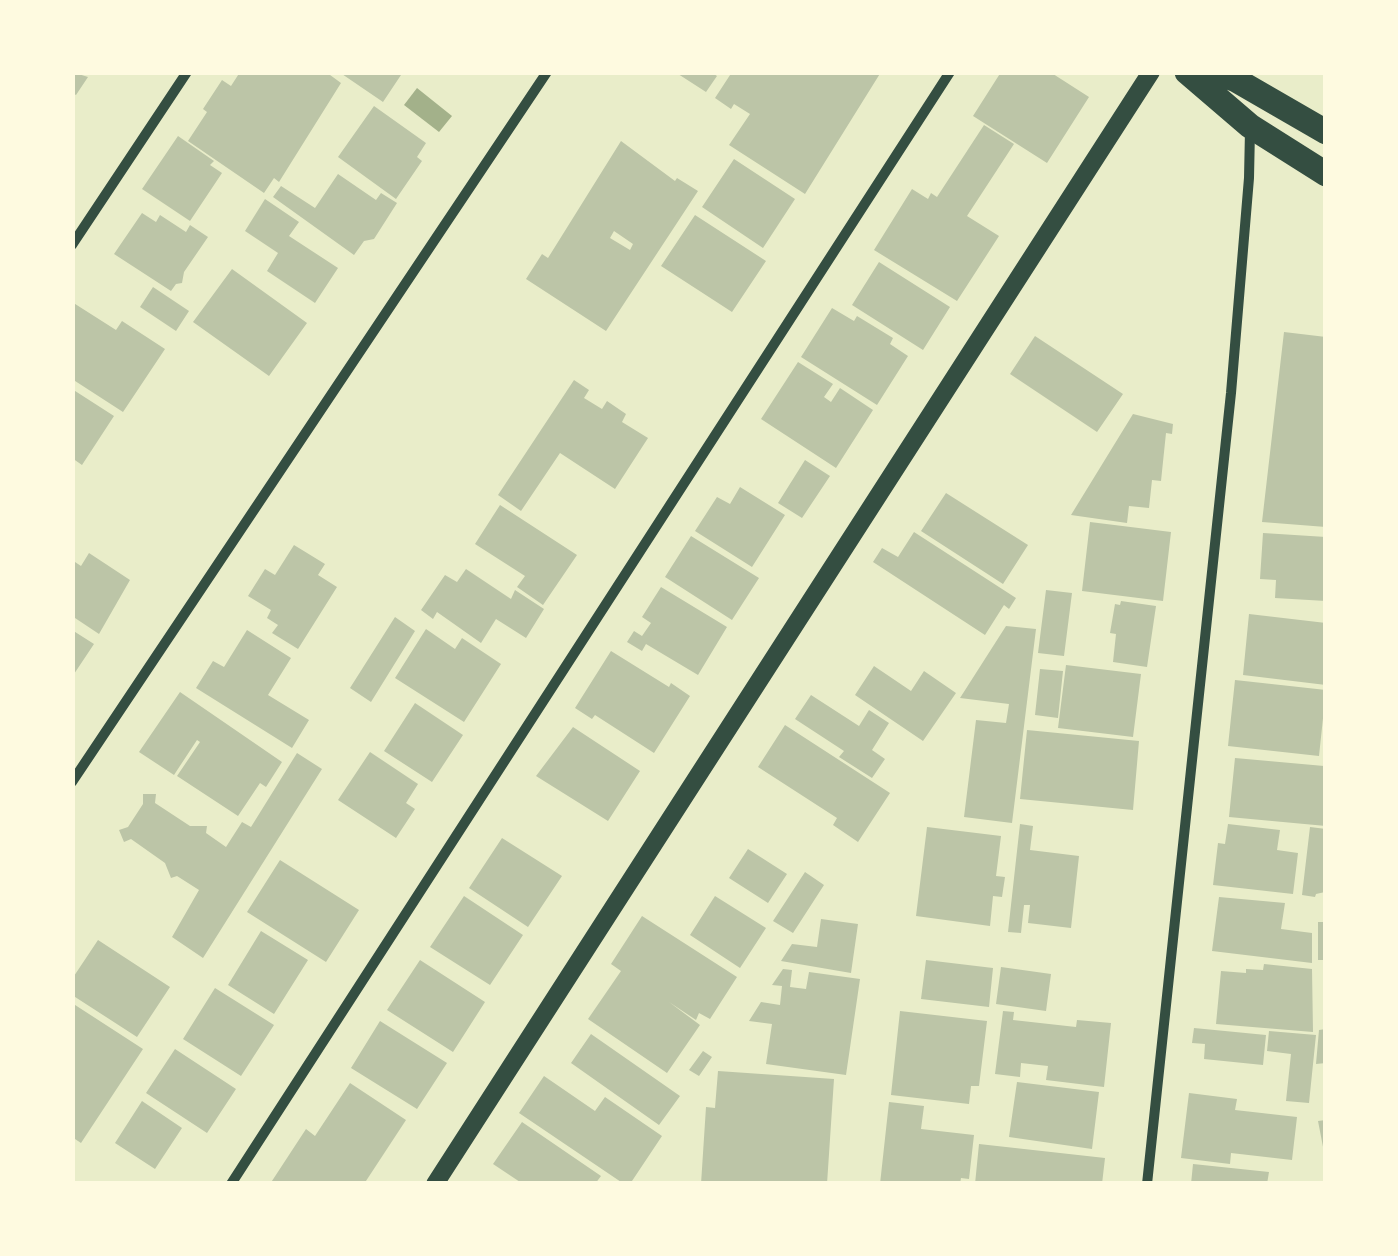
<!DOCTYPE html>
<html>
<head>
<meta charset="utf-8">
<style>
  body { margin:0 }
  #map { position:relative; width:1398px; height:1256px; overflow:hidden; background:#e9edc9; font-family:Bitter,serif }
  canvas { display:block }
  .frame { position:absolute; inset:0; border:75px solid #fefae0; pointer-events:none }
</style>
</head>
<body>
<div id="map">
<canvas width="1398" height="1256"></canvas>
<div class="frame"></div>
</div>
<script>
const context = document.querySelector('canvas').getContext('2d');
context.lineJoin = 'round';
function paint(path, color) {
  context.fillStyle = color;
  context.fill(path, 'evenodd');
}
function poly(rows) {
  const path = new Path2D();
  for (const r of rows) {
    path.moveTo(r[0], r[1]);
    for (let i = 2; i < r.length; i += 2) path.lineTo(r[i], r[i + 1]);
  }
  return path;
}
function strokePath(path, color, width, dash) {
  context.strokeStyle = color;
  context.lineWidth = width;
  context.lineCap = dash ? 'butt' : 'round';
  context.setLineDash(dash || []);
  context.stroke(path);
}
paint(poly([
  [417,88,452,116,439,132,404,105]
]), '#a3b18a');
paint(poly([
  [72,72,88,77,76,95,72,93],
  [240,72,326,72,341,83,279,182,274,178,264,193,188,141,207,112,203,109,222,80,231,86],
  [339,72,403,72,383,102],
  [675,72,711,72,717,76,706,92],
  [732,72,881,72,805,194,729,145,750,114,734,104,731,109,715,98],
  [1001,72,1050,72,1089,97,1047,163,973,116],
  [374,106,426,143,417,157,422,161,396,199,338,157],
  [984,125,1014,144,967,216,999,236,957,301,874,250,912,189,928,199,931,193,937,197],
  [178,136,214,161,210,165,222,173,190,221,142,189],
  [621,141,675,181,677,178,698,191,606,331,526,279,542,254,548,258],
  [614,231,633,244,630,250,610,238],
  [734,159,795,199,763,248,702,207],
  [338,174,376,200,381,193,397,203,374,239,364,241,354,255,273,197,281,186,315,208],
  [265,199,299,222,289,236,338,268,315,303,267,271,278,253,245,231],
  [142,213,156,222,160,215,186,232,190,225,208,237,184,272,182,283,176,284,171,291,114,254],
  [695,215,766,261,732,312,661,266],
  [879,262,950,307,923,350,852,305],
  [232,269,307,323,269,376,193,322],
  [153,287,189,311,176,331,140,307],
  [72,302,116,330,122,321,165,349,123,412,72,379],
  [832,308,854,321,857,316,893,338,890,344,908,356,877,405,801,357],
  [1284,332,1326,337,1326,527,1262,522],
  [1035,336,1123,394,1097,432,1010,374],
  [798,362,833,384,824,397,831,402,840,388,873,410,836,468,761,419],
  [574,380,589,390,584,398,602,409,607,401,626,414,622,422,648,438,615,489,560,453,521,511,498,495],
  [72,389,114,416,82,465,72,458],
  [1133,414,1173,424,1172,434,1166,433,1161,481,1152,480,1149,508,1129,506,1127,523,1071,515],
  [805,460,830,476,802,518,778,503],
  [740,487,785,515,752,567,695,531,717,497,730,504],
  [946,493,1028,545,1003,584,921,531],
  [500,505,577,555,543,605,517,587,525,576,475,544],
  [1090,522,1171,532,1163,601,1082,591],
  [914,532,1016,598,1009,609,1004,605,985,635,873,562,882,548,898,557],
  [1263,533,1326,537,1326,601,1275,598,1276,580,1260,579],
  [691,536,759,578,732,620,665,577],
  [294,545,325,564,318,575,337,587,298,649,272,633,278,625,267,618,271,610,248,596,265,569,275,575],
  [89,553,130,580,99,634,72,616,72,560,81,566],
  [466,569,511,599,515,590,544,609,526,638,496,619,481,643,437,612,433,619,421,610,445,575,457,582],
  [661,587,727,627,698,675,646,644,642,651,627,642,634,631,642,636,651,623,642,617],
  [1046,590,1072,593,1064,656,1038,653],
  [1121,601,1156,606,1147,667,1113,662,1116,634,1110,633,1115,604,1120,605],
  [1249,614,1326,623,1326,685,1243,675],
  [395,617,415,631,371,702,350,688],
  [1006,626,1036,629,1012,823,964,817,976,720,1006,723,1009,704,960,698],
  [426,629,455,649,462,638,501,664,464,722,395,678],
  [72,630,94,644,72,677],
  [247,630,291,658,268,695,309,720,292,748,196,688,213,661,224,667],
  [611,651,669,687,671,683,690,696,654,753,595,715,592,719,575,708],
  [1066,665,1141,674,1133,737,1058,728],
  [874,666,911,691,924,671,956,693,923,741,855,695],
  [1040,669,1063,671,1058,718,1035,715],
  [1235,680,1326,690,1319,756,1228,746],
  [180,692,282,762,266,787,260,783,238,816,177,776,200,742,197,740,174,775,139,752],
  [811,695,859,726,869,710,889,723,872,750,885,759,872,778,839,757,844,751,795,719],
  [415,703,463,735,432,782,384,751],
  [785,725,890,793,858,842,833,825,837,818,758,767],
  [573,727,640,771,608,821,536,776],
  [1027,730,1139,741,1133,810,1020,799],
  [370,752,418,784,406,803,415,809,396,838,338,800],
  [297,753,322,769,203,958,172,937,199,890,177,876,171,878,165,863,131,839,124,842,119,830,128,827,143,804,143,794,156,794,155,803,190,826,207,826,206,833,226,847,242,822,251,827],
  [1235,758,1324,766,1326,826,1229,817],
  [1020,824,1033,826,1030,850,1079,856,1071,928,1028,923,1030,905,1024,905,1021,933,1008,932],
  [1228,824,1280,830,1277,850,1298,853,1293,894,1213,885,1218,843,1225,844],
  [927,827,1001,836,996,876,1005,877,1002,897,993,896,990,926,916,916],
  [1310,827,1326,829,1325,892,1316,894,1315,897,1302,895],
  [502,838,562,876,528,927,469,888],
  [748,849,787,874,768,903,729,878],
  [280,860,359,910,326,962,247,912],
  [805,872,824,885,793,933,773,921],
  [464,896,523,935,490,985,430,947],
  [715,896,766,928,740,968,690,935],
  [1219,897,1285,903,1281,929,1312,933,1312,963,1212,951],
  [642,916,737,977,710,1019,699,1013,696,1020,669,1002,700,1025,667,1073,588,1019,621,971,611,964],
  [821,919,858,924,851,973,781,961,792,944,817,947],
  [1318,922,1326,922,1326,960,1318,960],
  [261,931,308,960,274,1014,228,985],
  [98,940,170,987,137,1037,72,995,72,979],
  [420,960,485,1002,453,1052,387,1010],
  [926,960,993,968,989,1007,921,999],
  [1264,964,1312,969,1313,1032,1216,1024,1221,971,1246,973,1246,969,1263,970],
  [1001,967,1051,974,1046,1011,996,1004],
  [783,969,792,970,790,987,806,989,809,972,860,979,846,1075,766,1064,772,1024,749,1021,761,1002,780,1005,782,986,772,985],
  [215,988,274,1025,241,1076,183,1039],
  [72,1003,143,1049,81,1143,72,1137],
  [900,1011,987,1021,979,1086,971,1086,969,1104,891,1095],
  [1003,1011,1014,1012,1013,1020,1076,1027,1077,1020,1111,1023,1104,1087,1046,1080,1048,1066,1021,1063,1020,1077,995,1074],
  [380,1021,447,1063,417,1109,351,1068],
  [1194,1028,1266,1035,1263,1065,1204,1059,1205,1044,1192,1043],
  [1326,1029,1326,1063,1316,1064,1319,1030],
  [1269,1031,1316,1035,1309,1103,1286,1101,1291,1054,1267,1051],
  [591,1034,680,1096,659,1125,571,1063],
  [175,1049,236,1089,207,1133,146,1093],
  [703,1051,712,1057,699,1076,689,1070],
  [718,1071,834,1079,827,1184,701,1184,706,1107,715,1108],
  [544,1076,595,1111,605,1097,662,1136,630,1184,624,1184,519,1113],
  [1017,1082,1099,1092,1092,1149,1009,1137],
  [350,1083,406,1120,364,1184,270,1184,306,1129,315,1136],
  [1189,1093,1237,1099,1235,1110,1297,1117,1292,1160,1231,1153,1230,1164,1181,1158],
  [142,1101,182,1128,155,1169,115,1143],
  [889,1102,924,1106,921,1129,974,1135,969,1179,961,1178,960,1184,880,1184],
  [1326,1120,1326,1152,1324,1152,1318,1121],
  [522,1122,601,1176,595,1184,523,1184,493,1164],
  [979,1144,1105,1158,1102,1184,975,1184],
  [1193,1164,1269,1172,1267,1184,1191,1184]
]), '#bcc5a7');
strokePath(poly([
  [72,245,187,72],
  [72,782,547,72],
  [231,1184,950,72],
  [1147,1184,1231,393,1249,178,1250,130]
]), '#344e41', 10);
strokePath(poly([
  [435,1184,1151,72]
]), '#344e41', 18);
strokePath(poly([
  [1187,72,1250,126,1326,174],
  [1216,72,1236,80,1326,132]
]), '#344e41', 25);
</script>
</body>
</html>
